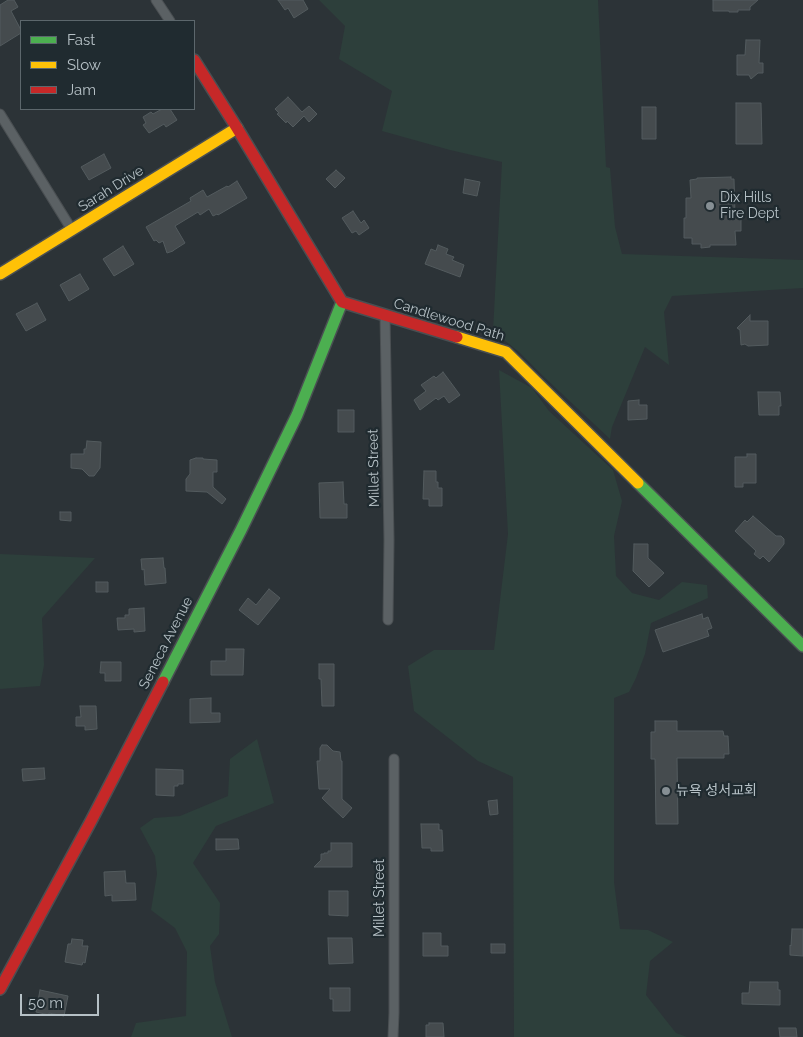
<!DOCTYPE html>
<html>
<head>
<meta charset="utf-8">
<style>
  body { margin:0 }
  #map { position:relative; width:803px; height:1037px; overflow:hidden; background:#2c3337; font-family:Raleway,sans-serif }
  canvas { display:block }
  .legend { position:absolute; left:20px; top:20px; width:175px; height:90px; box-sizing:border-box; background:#202b30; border:1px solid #5c676c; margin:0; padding:6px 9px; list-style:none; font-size:15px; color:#b6c1c6 }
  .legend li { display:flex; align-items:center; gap:10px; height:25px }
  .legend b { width:25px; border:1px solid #5c676c }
  .scale { position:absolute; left:20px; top:994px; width:79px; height:22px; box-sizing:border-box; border:2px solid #b6c1c6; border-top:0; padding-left:6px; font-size:15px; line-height:18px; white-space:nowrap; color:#b6c1c6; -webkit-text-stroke:4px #202b30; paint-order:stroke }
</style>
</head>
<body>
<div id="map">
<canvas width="803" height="1037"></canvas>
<ul class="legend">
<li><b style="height:6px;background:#4caf50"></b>Fast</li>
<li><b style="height:6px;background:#ffc107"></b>Slow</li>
<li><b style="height:6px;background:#c62828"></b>Jam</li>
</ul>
<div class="scale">50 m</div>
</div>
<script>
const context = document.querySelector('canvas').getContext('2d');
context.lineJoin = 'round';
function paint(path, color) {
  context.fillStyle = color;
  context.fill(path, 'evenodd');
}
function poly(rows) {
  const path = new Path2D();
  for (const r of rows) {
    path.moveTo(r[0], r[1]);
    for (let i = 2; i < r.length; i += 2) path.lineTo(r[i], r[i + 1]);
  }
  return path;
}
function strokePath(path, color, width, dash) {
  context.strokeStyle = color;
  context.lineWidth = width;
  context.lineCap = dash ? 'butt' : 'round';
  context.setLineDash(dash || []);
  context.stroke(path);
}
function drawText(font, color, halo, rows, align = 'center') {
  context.font = font + ' Raleway,"Noto Sans KR",sans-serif';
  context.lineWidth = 4.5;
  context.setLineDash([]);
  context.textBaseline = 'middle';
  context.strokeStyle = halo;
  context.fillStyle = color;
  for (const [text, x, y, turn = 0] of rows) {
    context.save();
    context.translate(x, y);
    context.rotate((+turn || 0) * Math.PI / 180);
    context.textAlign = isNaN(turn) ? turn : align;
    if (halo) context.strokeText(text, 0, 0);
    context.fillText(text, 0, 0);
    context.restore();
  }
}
paint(poly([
  [319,0,598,0,606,167,610,168,615,227,622,254,803,260,803,288,672,296,664,312,669,365,645,347,612,427,610,439,542,375,519,352,493,331,502,162,450,150,382,131,392,91,339,59,345,26],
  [499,370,532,388,549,411,613,470,622,501,614,536,616,576,632,593,659,600,682,582,707,585,708,598,651,623,645,654,636,678,629,692,614,698,614,882,620,929,648,930,673,942,650,961,646,995,676,1033,687,1037,514,1037,513,777,478,761,414,711,408,666,434,650,494,650,508,534],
  [0,554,95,558,42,618,44,665,40,686,0,689],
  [257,739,274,803,216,826,193,863,220,903,219,934,210,946,215,982,232,1037,131,1037,136,1023,186,1016,187,952,175,928,151,910,157,874,155,856,140,828,154,818,180,816,228,796,230,759]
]), '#2d3f3b');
const building = poly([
  [8,0,14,0,18,7,11,11,21,30,21,33,0,46,0,5,8,0],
  [278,0,303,0,308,9,294,18,288,8,285,10,278,0],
  [713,0,758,0,750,7,750,10,738,10,738,12,729,12,729,11,713,11,713,0],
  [746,40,760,40,759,63,763,63,763,73,758,73,751,79,749,75,737,75,737,55,745,55,746,40],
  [288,97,302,112,309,106,317,114,309,122,304,116,293,127,287,121,286,123,277,114,279,113,275,109,288,97],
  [736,103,761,103,762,144,736,144,736,103],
  [642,107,656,107,656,139,642,139,642,107],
  [162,109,170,109,177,120,166,127,164,124,149,133,143,125,146,123,143,117,151,112,153,114,162,109],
  [104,154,111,168,89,180,81,167,104,154],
  [336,170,345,178,335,188,326,179,336,170],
  [731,177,731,179,734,179,735,216,741,216,741,231,735,231,736,245,710,245,710,247,701,248,701,244,692,244,692,238,684,238,684,218,686,218,686,198,691,198,690,180,697,179,697,178,731,177],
  [465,179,480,182,477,196,463,193,465,179],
  [237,181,247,198,218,215,217,214,213,216,209,209,200,215,198,212,175,226,185,243,174,250,173,251,167,253,163,241,159,243,156,240,154,241,146,227,191,201,190,198,203,190,207,197,227,186,228,187,237,181],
  [353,211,361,223,364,220,369,228,359,235,356,231,352,233,342,218,353,211],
  [438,245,448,249,446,254,454,257,452,260,464,265,460,277,425,264,431,249,436,251,438,245],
  [123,246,134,264,114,276,103,259,123,246],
  [80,274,89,289,69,301,60,285,80,274],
  [37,303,46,320,26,331,16,314,37,303],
  [750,315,750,321,768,321,768,345,748,346,745,344,741,345,740,330,737,328,750,315],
  [443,372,460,395,449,403,444,396,438,400,436,398,420,410,414,400,426,391,421,385,434,376,436,378,443,372],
  [758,392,780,392,781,406,779,406,779,415,759,415,758,392],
  [639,400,639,405,647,405,647,419,628,420,628,401,639,400],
  [338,410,354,410,354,432,338,432,338,410],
  [87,441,101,442,100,468,94,476,89,476,82,469,71,468,71,454,84,454,84,449,86,449,87,441],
  [747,454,756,454,756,483,743,483,743,487,735,487,735,457,747,457,747,454],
  [196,458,203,458,203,459,217,460,217,472,213,472,213,487,226,499,222,504,207,492,186,491,186,479,190,474,190,460,196,458],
  [424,471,436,471,436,482,438,482,438,488,442,488,442,506,429,506,429,499,423,499,424,471],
  [343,482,344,504,347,504,347,518,320,518,319,483,343,482],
  [60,512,71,512,71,521,60,520,60,512],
  [753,516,776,536,781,536,784,539,784,544,769,562,763,556,760,559,754,554,756,551,735,531,745,520,747,522,753,516],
  [634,544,648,544,648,558,664,573,649,587,633,571,634,544],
  [163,558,164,568,165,568,166,583,145,585,144,569,142,570,141,559,163,558],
  [96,582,108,582,108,592,96,592,96,582],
  [269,589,280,598,258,625,239,610,248,598,256,605,269,589],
  [144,608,145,631,134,632,134,629,118,630,117,618,125,618,125,615,129,615,129,609,144,608],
  [702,614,703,619,708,617,712,628,707,630,709,636,663,652,655,630,702,614],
  [226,649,244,649,243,675,211,675,211,661,226,661,226,649],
  [101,662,121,662,121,681,105,681,105,673,100,673,101,662],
  [319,664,334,664,334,706,322,706,321,679,319,679,319,664],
  [211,698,211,713,220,713,220,722,190,723,190,699,211,698],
  [80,706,96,706,97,729,85,730,85,726,76,726,76,717,81,717,80,706],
  [655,721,677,721,677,731,723,731,724,736,728,736,729,754,724,754,724,758,677,758,678,824,656,824,655,759,651,759,651,732,655,732,655,721],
  [322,745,327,745,333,751,340,752,341,761,342,761,342,799,352,808,343,818,322,798,330,789,319,789,317,761,320,761,320,748,322,745],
  [44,768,45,779,23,781,22,769,44,768],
  [156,769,183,770,183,784,178,784,178,786,174,786,174,796,156,795,156,769],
  [497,800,498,814,490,815,488,801,497,800],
  [421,824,439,824,439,830,442,830,443,851,431,851,431,848,422,848,421,824],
  [216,839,238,839,239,849,216,850,216,839],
  [331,843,352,843,352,867,314,867,321,860,321,854,324,854,324,853,328,853,328,851,331,851,331,843],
  [125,871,126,883,135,883,136,900,112,901,112,895,105,896,104,872,125,871],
  [329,891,348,891,348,916,329,915,329,891],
  [792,929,803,929,803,956,790,955,790,945,791,946,792,929],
  [423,933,441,933,441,946,448,946,448,956,423,956,423,933],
  [328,938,352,938,353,963,329,964,328,938],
  [72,939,83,940,82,946,88,946,85,963,83,962,82,965,65,962,68,944,71,944,72,939],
  [491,944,505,944,505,953,491,953,491,944],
  [750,982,778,982,778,990,780,990,780,1005,742,1004,742,993,749,993,750,982],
  [330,988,350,988,350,1011,333,1011,333,999,330,999,330,988],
  [40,990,68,996,64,1016,49,1013,49,1015,36,1012,40,990],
  [429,1023,443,1023,444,1037,426,1037,426,1025,429,1025,429,1023],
  [779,1028,796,1028,797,1037,780,1037,779,1028]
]);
paint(building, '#454b4e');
strokePath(building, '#535b5e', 1);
const street = poly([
  [156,0,170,21],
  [0,114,72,230],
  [385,316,389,540,388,620],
  [393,1037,394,1013,394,759]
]);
const fast = poly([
  [638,483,803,646],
  [163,682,241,530,297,415,342,302]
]);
const slow = poly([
  [0,274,237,128],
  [457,337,506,352,638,483]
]);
const jam = poly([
  [194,60,237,128,342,302,457,337],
  [0,989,91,821,163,682]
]);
strokePath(street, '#4a4f52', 11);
strokePath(fast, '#4a4f52', 14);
strokePath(slow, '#4a4f52', 14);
strokePath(jam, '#4a4f52', 14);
strokePath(street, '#5b6164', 9);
strokePath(fast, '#4caf50', 11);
strokePath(slow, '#ffc107', 11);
strokePath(jam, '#c62828', 11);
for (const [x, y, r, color] of [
  [710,206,5,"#868f94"],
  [666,791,5,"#868f94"]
]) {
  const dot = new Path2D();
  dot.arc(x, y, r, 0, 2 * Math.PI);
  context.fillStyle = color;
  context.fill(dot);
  strokePath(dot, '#202b30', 2);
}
drawText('14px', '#b6c1c6', '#202b30', [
  ["Sarah Drive",111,189,-32],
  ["Candlewood Path",449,320,17],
  ["Millet Street",374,468,-91],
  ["Seneca Avenue",166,643,-63],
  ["Millet Street",380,898,-90]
]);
drawText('14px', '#b6c1c6', '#202b30', [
  ["Dix Hills",720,198],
  ["Fire Dept",720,214],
  ["뉴욕 성서교회",676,791]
], 'left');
</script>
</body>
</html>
